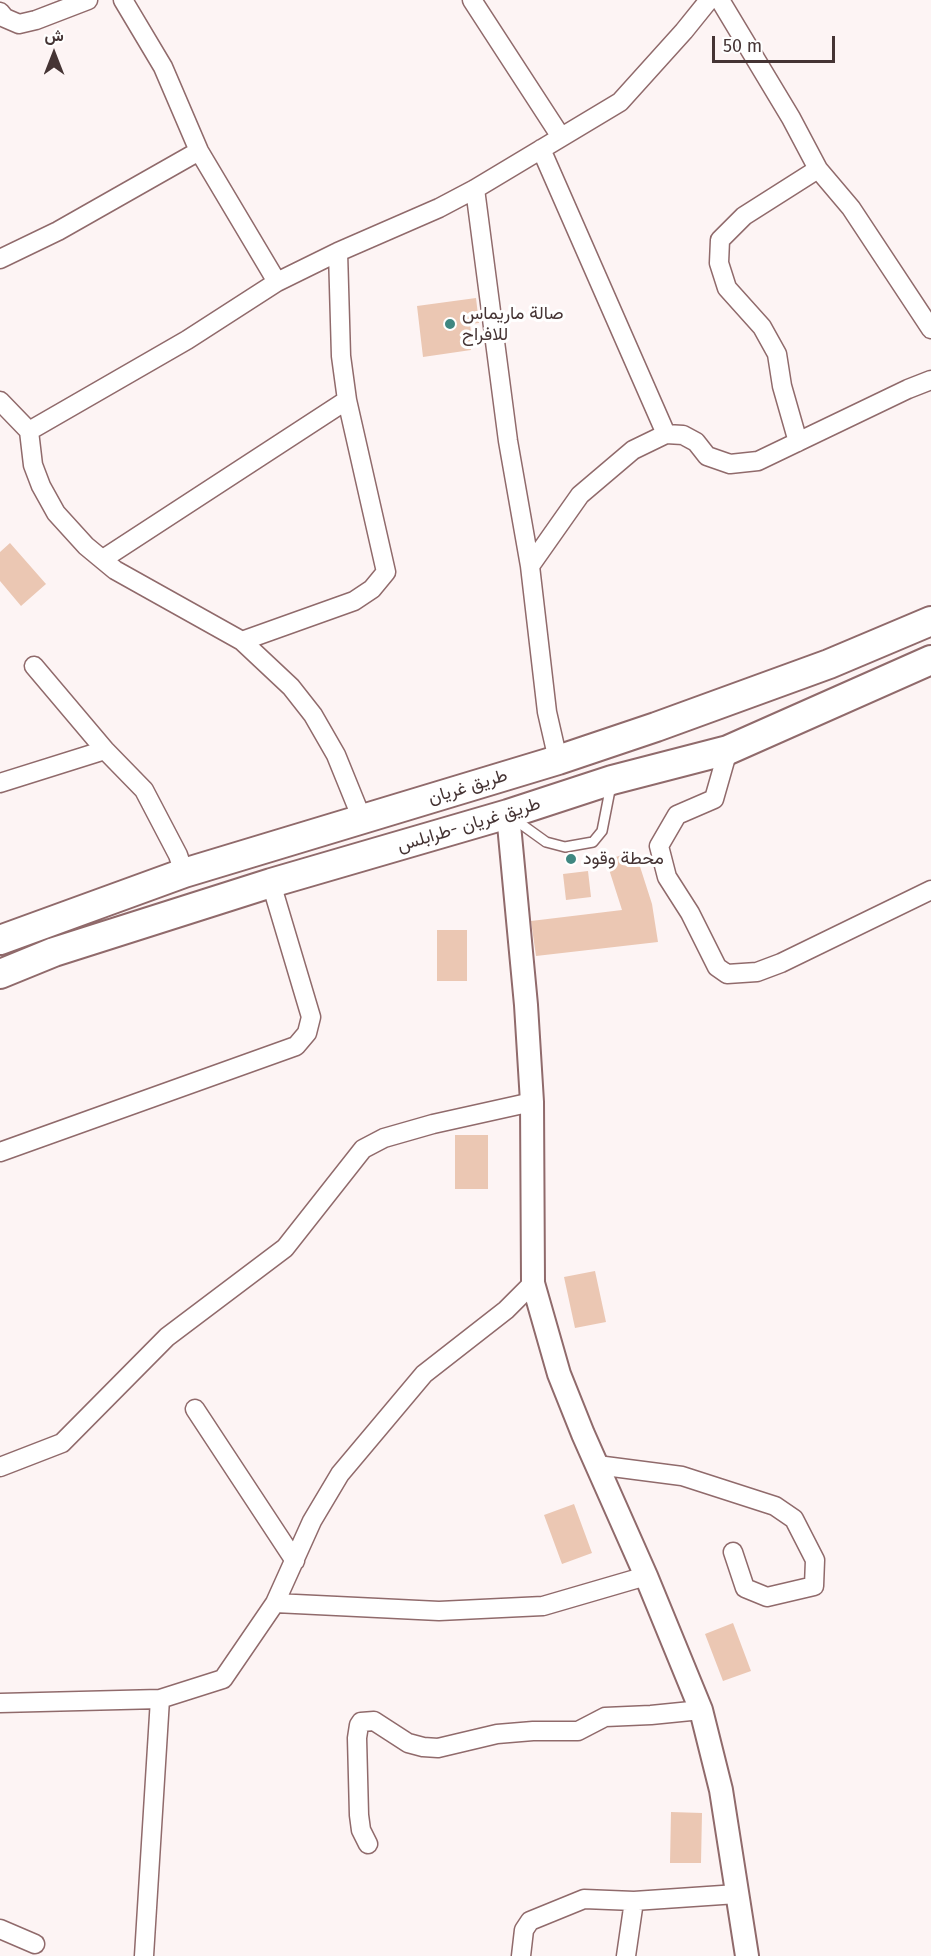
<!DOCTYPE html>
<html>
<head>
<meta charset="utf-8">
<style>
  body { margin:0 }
  #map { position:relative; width:931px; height:1956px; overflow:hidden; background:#fdf4f4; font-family:"Fira Sans",Vazirmatn,sans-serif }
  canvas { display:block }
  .north { position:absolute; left:24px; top:24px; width:60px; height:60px; -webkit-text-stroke:4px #fff; paint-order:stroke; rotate:0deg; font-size:16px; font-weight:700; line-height:24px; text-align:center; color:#453434 }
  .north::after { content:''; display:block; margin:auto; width:21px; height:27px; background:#453434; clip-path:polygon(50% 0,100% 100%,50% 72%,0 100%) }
  .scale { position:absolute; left:712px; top:36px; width:123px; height:27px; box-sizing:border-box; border:3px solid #453434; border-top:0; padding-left:8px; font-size:18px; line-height:21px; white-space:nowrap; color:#453434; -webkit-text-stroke:4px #fff; paint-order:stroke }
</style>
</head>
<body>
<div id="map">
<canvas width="931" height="1956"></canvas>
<div class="north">ش</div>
<div class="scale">50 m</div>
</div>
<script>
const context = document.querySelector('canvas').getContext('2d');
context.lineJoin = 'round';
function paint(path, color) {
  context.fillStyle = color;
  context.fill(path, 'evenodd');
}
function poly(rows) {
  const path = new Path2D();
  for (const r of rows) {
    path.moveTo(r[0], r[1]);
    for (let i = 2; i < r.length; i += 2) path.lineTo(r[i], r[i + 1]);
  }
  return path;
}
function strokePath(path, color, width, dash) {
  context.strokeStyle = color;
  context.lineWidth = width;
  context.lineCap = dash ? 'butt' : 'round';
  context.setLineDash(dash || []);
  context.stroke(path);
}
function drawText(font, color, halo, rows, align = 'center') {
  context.font = font + ' "Fira Sans",Vazirmatn,sans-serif';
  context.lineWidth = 6;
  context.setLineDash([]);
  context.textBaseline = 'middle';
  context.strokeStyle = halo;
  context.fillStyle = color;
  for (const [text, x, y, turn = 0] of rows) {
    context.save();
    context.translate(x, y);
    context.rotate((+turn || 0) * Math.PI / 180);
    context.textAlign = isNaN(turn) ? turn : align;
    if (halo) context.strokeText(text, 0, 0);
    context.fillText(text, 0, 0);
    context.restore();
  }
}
paint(poly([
  [476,298,479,323,470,324,471,332,464,333,465,340,470,339,471,350,423,357,417,306],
  [10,543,46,584,21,606,0,581,0,552],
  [635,851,652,904,658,942,536,956,531,921,622,910,606,860],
  [588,871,591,897,566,900,563,874],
  [437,930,467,930,467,981,437,981],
  [455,1135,488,1135,488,1189,455,1189],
  [595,1271,606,1322,575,1328,564,1277],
  [574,1504,592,1553,562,1564,544,1515],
  [733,1623,751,1671,723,1681,705,1634],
  [671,1812,702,1813,701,1863,670,1863]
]), '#ebc7b3');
const service = poly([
  [514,819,546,842,565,847,593,842,602,831,611,785]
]);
const minor = poly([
  [123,0,163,67,199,151,277,282],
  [472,0,561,137],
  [720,0,791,118,818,169,851,208,931,329],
  [0,12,5,18,19,24,36,20,88,0],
  [541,149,666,434],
  [475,189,508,441,530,566,547,712,558,760],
  [0,259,58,231,199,151],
  [0,401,29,431,33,465,41,486,56,513,86,546,115,570,242,641,291,687,313,715,336,755,362,819],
  [29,431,187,340,277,282,338,252,439,208,475,189,620,102,684,31,709,0],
  [798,442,782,386,777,354,762,327,727,288,719,263,720,240,744,216,818,169],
  [103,559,347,400],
  [530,566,580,495,633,450,666,434,683,435,696,442,707,456,730,464,758,461,908,389,931,380],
  [242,641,354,601,372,589,386,572,347,400,341,356,338,252],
  [34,666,105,750,144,790,178,855,184,873],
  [728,750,714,799,677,815,659,846,667,877,690,913,717,967,727,974,757,972,781,963,931,890],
  [0,783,105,750],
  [0,1152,296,1046,307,1033,311,1017,271,883],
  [195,1409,295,1561],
  [597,1465,682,1476,775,1506,794,1519,815,1560,814,1586,767,1597,745,1588,733,1552],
  [0,1467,62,1443,167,1337,285,1248,363,1149,384,1138,433,1124,532,1102],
  [275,1603,439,1611,543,1606,646,1576],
  [0,1703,160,1699,223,1679,275,1603,312,1521,340,1474,424,1374,506,1310,533,1283],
  [368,1844,361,1830,359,1815,357,1738,359,1725,361,1722,374,1721,408,1743,423,1747,438,1748,497,1734,533,1731,578,1731,605,1717,651,1715,701,1710],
  [0,1929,35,1944],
  [144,1956,160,1699],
  [521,1956,524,1930,530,1921,584,1899,634,1901,737,1894],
  [626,1956,634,1901]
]);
const tertiary = poly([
  [508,814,526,1005,532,1102,533,1283,559,1374,583,1434,646,1576,701,1710,721,1790,747,1956]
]);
const trunk = poly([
  [0,940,184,873,558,760,656,727,829,664,931,621],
  [0,974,54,952,271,883,508,814,612,780,728,750,931,660]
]);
strokePath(service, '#906a6b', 12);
strokePath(minor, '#906a6b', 21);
strokePath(tertiary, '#906a6b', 26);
strokePath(trunk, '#906a6b', 32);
strokePath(service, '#fff', 9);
strokePath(minor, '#fff', 18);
strokePath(tertiary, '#fff', 22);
strokePath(trunk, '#fff', 28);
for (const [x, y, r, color] of [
  [450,324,6,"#3f8781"],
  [571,859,6,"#3f8781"]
]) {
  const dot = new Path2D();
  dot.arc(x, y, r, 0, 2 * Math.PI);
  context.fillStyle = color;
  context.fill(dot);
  strokePath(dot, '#fff', 2);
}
drawText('18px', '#453434', '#fff', [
  ["صالة ماريماس",462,314],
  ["للافراح",462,335],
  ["محطة وقود",583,859]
], 'left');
drawText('18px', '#453434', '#fff', [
  ["طريق غريان",468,787,-17],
  ["طريق غريان -طرابلس",469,825,-17]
]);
</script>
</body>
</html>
